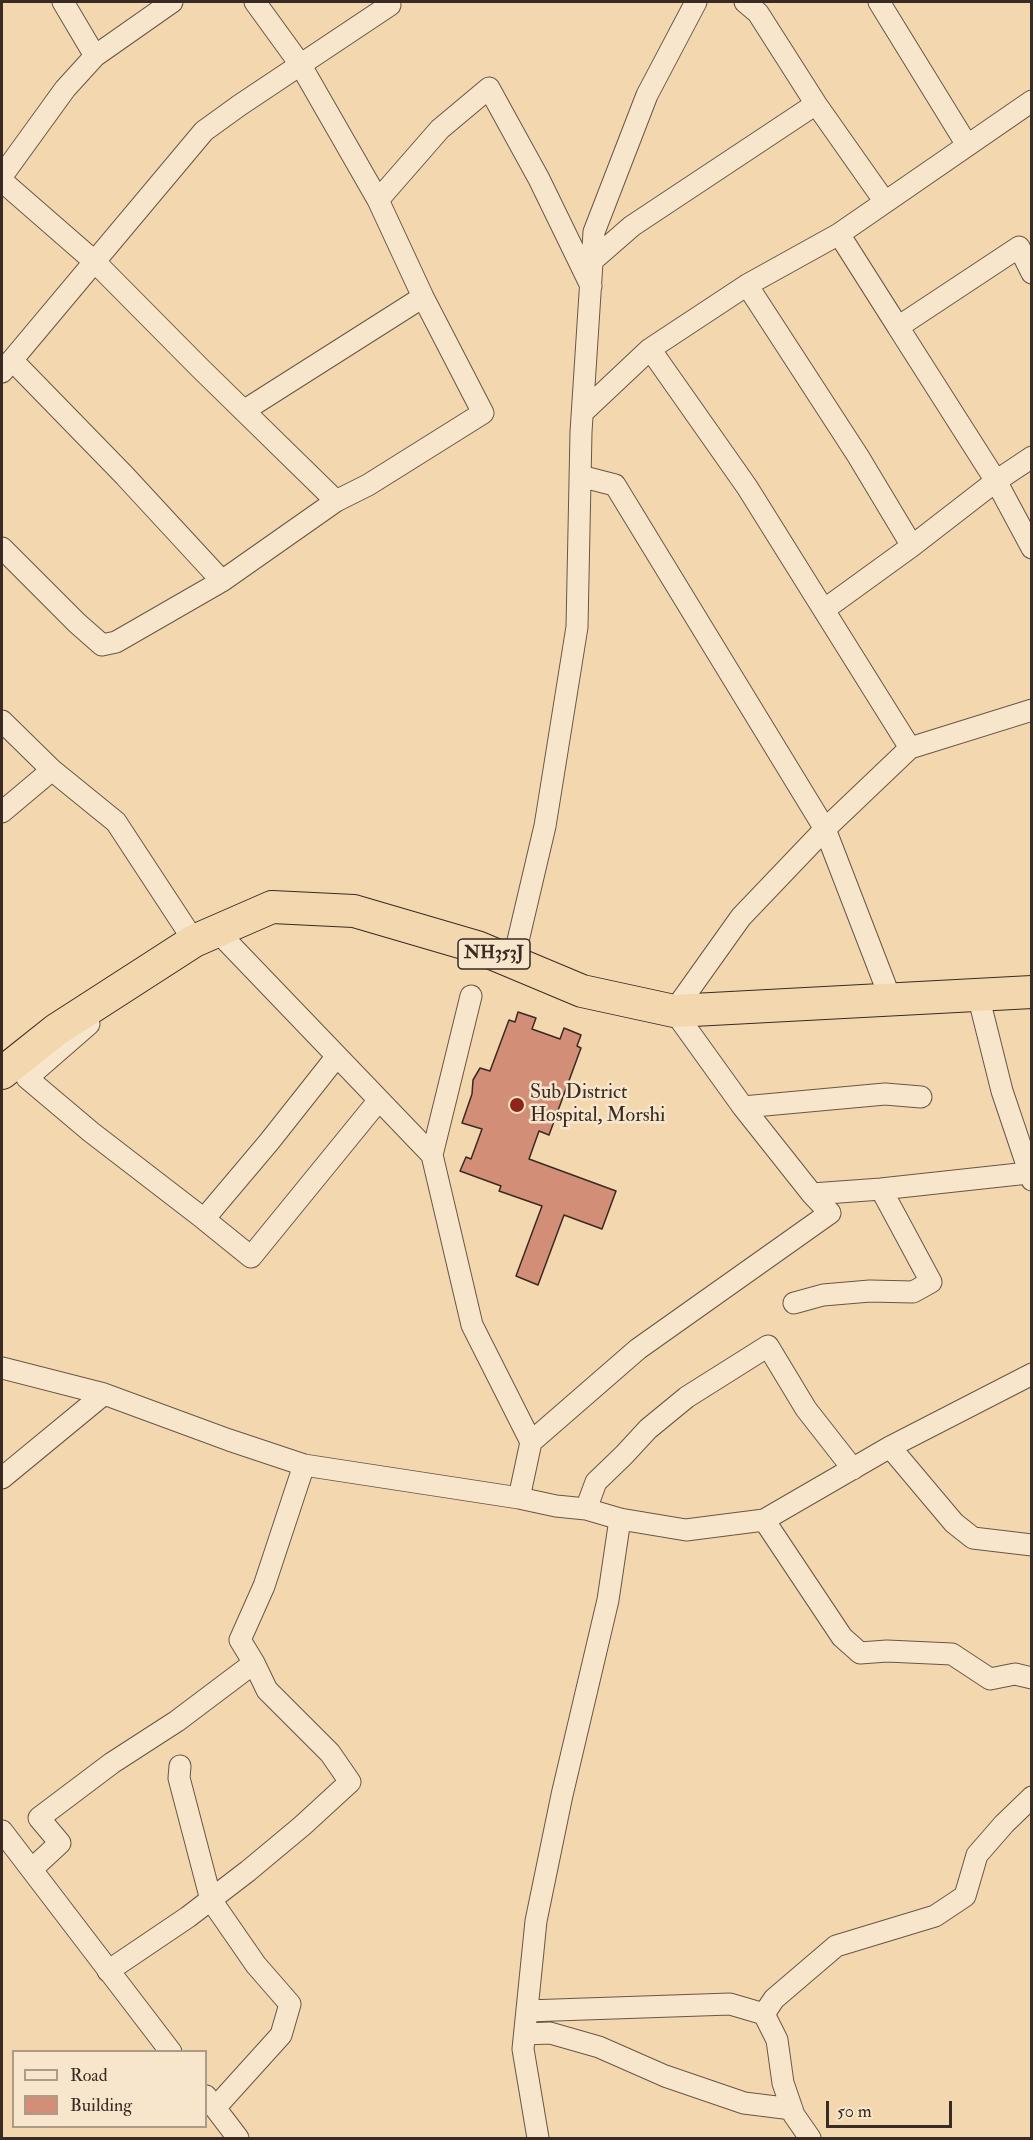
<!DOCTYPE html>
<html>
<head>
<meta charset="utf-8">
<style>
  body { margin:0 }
  #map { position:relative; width:1033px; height:2140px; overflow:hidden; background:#f3d8af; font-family:"IM FELL Double Pica",serif }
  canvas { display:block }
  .frame { position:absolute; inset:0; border:3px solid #392a23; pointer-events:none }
  .legend { position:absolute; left:12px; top:2050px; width:195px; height:78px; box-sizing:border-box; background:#f7e6cb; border:2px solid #ab9b88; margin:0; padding:8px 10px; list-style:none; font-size:18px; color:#392a23 }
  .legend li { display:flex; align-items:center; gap:12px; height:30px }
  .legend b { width:30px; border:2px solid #ab9b88 }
  .scale { position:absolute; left:826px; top:2101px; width:126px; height:27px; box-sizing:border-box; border:3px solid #392a23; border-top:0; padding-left:8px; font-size:18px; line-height:21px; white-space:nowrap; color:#392a23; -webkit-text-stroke:4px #f7e6cb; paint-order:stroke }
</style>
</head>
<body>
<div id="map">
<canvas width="1033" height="2140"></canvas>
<div class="frame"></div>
<ul class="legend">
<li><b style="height:8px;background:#f7e6cb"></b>Road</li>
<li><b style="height:16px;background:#d38e77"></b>Building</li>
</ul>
<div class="scale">50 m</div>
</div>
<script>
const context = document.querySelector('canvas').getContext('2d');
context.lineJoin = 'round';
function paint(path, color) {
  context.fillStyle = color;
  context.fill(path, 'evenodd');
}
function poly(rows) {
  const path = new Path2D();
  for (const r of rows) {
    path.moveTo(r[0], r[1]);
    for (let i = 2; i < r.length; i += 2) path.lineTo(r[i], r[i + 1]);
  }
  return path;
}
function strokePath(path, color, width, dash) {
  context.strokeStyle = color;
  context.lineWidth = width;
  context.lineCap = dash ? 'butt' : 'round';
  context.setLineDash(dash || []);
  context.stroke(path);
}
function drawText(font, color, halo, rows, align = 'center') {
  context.font = font + ' "IM FELL Double Pica",serif';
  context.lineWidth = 5;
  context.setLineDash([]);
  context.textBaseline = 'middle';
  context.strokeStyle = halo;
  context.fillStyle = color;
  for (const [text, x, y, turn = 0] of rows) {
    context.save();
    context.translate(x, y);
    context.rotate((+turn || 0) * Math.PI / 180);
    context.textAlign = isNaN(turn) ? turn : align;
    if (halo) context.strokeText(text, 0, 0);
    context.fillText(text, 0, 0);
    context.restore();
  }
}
const building = poly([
  [518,1012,536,1018,532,1029,560,1039,564,1028,581,1035,577,1046,581,1048,549,1135,539,1131,529,1159,616,1191,602,1229,564,1215,538,1285,516,1276,542,1206,499,1191,501,1186,460,1171,466,1157,471,1159,482,1129,462,1123,472,1094,473,1080,480,1068,490,1071,509,1020,515,1022,518,1012]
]);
paint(building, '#d38e77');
strokePath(building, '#392a23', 1.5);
const minor = poly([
  [63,2,95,56],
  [255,2,300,64,378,200],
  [745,2,758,13,816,104,885,202],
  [879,2,967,145],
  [2,176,65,89,95,56,172,2],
  [2,181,95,262,200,368,336,501],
  [839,234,898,327,1019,247,1032,273],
  [593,260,632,226,816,104],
  [747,285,858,456,912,546],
  [898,327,996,481,1032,548],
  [650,349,747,487,910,748,825,829,741,917,674,1011,743,1107],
  [12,360,125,476,222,581],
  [2,372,204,131,240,105,390,5],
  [245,410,423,297],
  [583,412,650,349,747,285,839,234,1032,101],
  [580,476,615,485,825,829,891,1000],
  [2,548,77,623,102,645,116,642,222,581,336,501,368,485,483,413,423,297,378,200,440,129,489,88,539,179,591,286],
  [825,609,912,546,996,481,1032,457],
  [2,721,52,770,116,822,194,941],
  [910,748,1032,710],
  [2,812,52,770],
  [217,931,432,1155],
  [513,962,545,826,577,627,581,432,594,232,647,95,696,2],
  [978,995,1002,1091,1032,1180],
  [471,996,432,1155,472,1325,531,1442,519,1498],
  [84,1016,89,1024,27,1078,91,1132,204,1219],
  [337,1056,269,1142,204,1219,251,1257,379,1100],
  [921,1097,885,1094,743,1107,812,1194,881,1189,1028,1173],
  [794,1303,823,1295,870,1291,913,1292,931,1282,881,1189],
  [2,1368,104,1394,229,1440,304,1465,519,1498,556,1506,586,1509,620,1519,686,1530,764,1520,890,1447,1032,1374],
  [531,1442,638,1349,830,1213,812,1194],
  [890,1447,954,1523,973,1538,1032,1545],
  [2,1478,104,1394],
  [586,1509,596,1482,624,1455,648,1429,687,1397,768,1346,806,1409,853,1469],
  [764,1520,842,1637,860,1653,887,1651,952,1654,990,1679,1015,1674,1032,1678],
  [180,1766,179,1778,211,1900,256,1965,290,2004,281,2035,215,2108],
  [2,1831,171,2052],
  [32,1869,60,1843,39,1818,112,1763,177,1721,254,1663],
  [108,1971,188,1917,248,1871,302,1826,350,1782,330,1753,267,1690,254,1663,240,1640,264,1586,304,1465],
  [527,2011,730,2004,764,2014],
  [525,2034,550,2033,599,2047,665,2076,744,2103,792,2109],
  [206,2096,238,2138],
  [538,2138,523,2049,536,1921,562,1795,608,1600,620,1519],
  [810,2138,794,2115,783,2083,777,2040,764,2014,774,1999,836,1946,935,1916,965,1896,977,1855,1004,1824,1032,1797]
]);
const highway = poly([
  [2,1073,56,1030,194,941,272,907,354,911,477,947,582,991,674,1011,1032,992]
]);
strokePath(minor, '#685646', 23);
strokePath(highway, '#392a23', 34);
strokePath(minor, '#f7e6cb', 21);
strokePath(highway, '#f3d8af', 32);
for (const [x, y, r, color] of [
  [517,1105,8,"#8f2418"]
]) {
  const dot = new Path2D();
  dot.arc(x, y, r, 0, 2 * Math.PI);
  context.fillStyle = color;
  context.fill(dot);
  strokePath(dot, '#f7e6cb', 2);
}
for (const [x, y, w] of [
  [494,954,72]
]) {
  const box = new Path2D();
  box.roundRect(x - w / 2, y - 15, w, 30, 4.5);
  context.fillStyle = '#f7e6cb';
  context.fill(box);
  strokePath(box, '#392a23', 1.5);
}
drawText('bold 18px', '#392a23', null, [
  ["NH353J",494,954]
]);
drawText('20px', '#392a23', '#f7e6cb', [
  ["Sub District",530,1094],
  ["Hospital, Morshi",530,1117]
], 'left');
</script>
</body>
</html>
